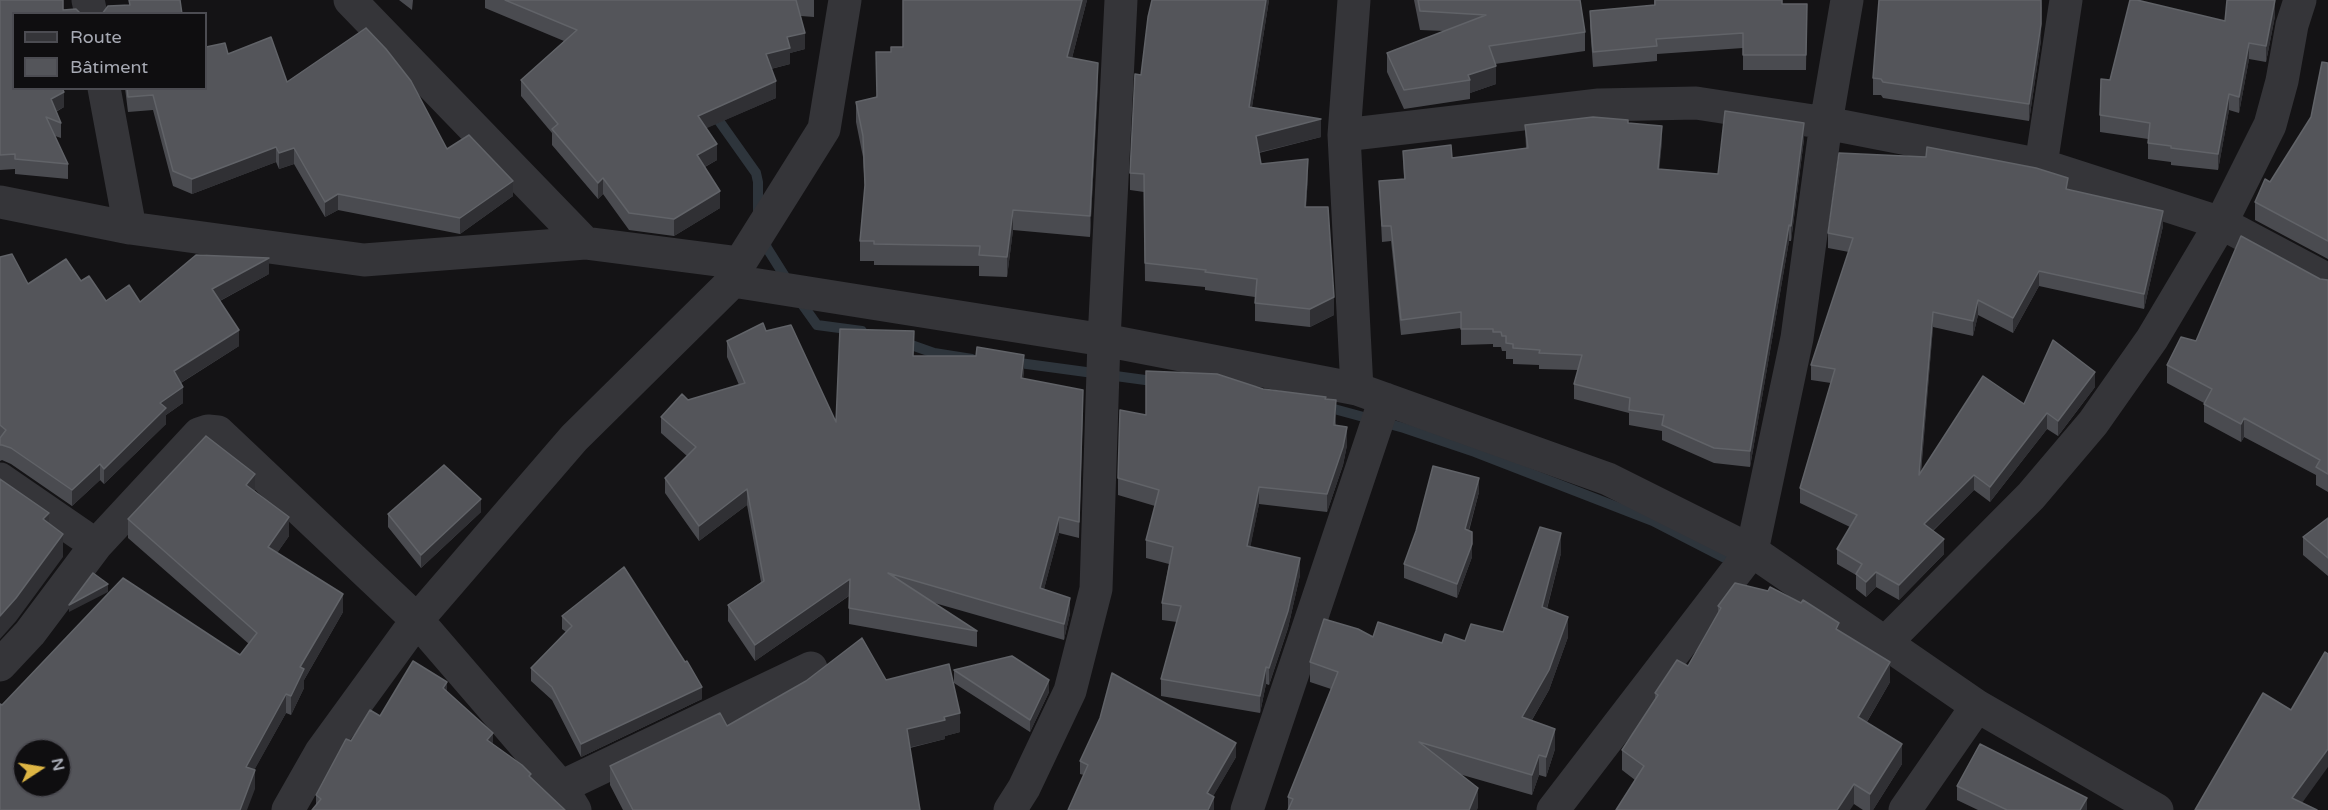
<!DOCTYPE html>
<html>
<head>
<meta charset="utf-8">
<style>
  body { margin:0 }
  #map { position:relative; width:2328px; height:810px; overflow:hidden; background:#141315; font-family:"Varela Round",sans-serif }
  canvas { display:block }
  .legend { position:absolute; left:12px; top:12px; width:195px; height:78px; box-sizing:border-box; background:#0f0e10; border:2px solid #4c4c52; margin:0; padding:8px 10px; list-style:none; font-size:18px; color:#a7aab4 }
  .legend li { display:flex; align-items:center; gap:12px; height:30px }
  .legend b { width:30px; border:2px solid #4c4c52 }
  .north { position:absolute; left:12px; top:738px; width:60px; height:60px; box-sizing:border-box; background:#0f0e10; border:2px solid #4c4c52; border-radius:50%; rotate:78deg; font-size:16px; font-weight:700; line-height:24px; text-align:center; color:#a7aab4 }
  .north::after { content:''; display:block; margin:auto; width:21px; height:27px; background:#ddb544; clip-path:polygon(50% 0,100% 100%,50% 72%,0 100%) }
</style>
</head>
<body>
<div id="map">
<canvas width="2328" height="810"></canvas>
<ul class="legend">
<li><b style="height:8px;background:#353539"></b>Route</li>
<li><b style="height:16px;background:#54555a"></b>Bâtiment</li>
</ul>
<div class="north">N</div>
</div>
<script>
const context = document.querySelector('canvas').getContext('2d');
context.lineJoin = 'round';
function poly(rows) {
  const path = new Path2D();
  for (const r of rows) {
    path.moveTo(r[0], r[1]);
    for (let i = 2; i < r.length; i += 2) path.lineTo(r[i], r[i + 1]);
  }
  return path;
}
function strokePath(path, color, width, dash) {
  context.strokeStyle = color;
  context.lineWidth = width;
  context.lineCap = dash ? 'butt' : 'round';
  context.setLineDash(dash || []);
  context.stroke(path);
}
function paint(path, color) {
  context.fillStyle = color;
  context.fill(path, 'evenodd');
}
strokePath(poly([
  [712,111,756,173,758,182,758,216],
  [764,237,767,248,789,283],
  [797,297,817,325,862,331],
  [900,341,934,353,972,359],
  [1012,362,1160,382],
  [1323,406,1404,428,1475,452,1653,521,1723,557]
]), '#2e353c', 10);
strokePath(poly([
  [88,0,91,14],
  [350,0,585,243,740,263],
  [1354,0,1344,135,1357,389],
  [104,88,130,228],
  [1344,135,1599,105,1696,103,1826,123,2041,165,2221,223,2328,280],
  [2041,165,2066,0],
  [0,202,130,228,364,260,585,243],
  [733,281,1104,340,1357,389,1608,479,1752,551,1977,706,2157,810],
  [0,479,96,545],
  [1886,642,2031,496,2093,423,2152,339,2221,223,2270,125,2282,81,2292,25,2300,0],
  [0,665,30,633,96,545,199,434,208,431,218,432,417,620,561,787,575,810],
  [561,787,811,668],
  [288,810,321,752,417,620,574,438,733,281,740,263,824,129,845,0],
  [1010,810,1024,788,1070,691,1096,589,1104,340,1121,0],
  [1247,810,1385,399],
  [1553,810,1752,551,1797,338,1826,123,1847,0],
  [1905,810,1977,706]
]), '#353539', 33);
paint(poly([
  [0,0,14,14,64,107,56,112,61,123,61,138,55,136,68,164,68,179,15,174,15,169,0,170],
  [399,0,413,0,412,10],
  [485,0,814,0,814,17,801,16,805,49,790,53,790,64,771,69,776,98,706,128,717,160,705,167,720,208,674,236,629,230,603,194,598,199,552,145,552,133,521,96,521,80,564,41,485,8],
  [939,0,1087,0,1072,58,1098,84,1090,237,1013,230,1007,277,979,276,979,266,874,265,874,261,860,261,860,241,865,191,863,157,856,122,856,102,876,97,891,52,903,47],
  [1152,0,1269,0,1252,107,1321,137,1259,153,1261,164,1308,176,1306,207,1334,315,1310,327,1255,321,1255,297,1205,290,1205,287,1145,281,1144,192,1130,190,1130,173,1141,75],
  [1414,0,1580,0,1585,32,1585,51,1495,64,1496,84,1470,93,1470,99,1404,109,1387,72,1387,53,1444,31,1420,30],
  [1654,0,1782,0,1782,4,1807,4,1806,70,1743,70,1743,48,1657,54,1657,61,1593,67,1590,26,1590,11,1654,5],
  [2275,16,2266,62,2249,59,2239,113,2229,110,2218,170,2171,165,2171,162,2148,159,2148,139,2100,132,2100,115,2110,80],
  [2041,40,2029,121,1883,98,1881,95,1873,95,1873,78],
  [228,54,287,82,447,149,513,196,460,234,338,210,325,217,294,164,279,169,276,162,192,194,173,186,153,110,128,112,125,88,206,88],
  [2328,63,2328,259,2255,220,2255,202,2270,182,2311,117],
  [1628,123,1662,141,1659,169,1718,174,1804,139,1791,241,1789,241,1750,467,1714,463,1662,440,1662,431,1629,425,1629,413,1574,399,1574,384,1578,370,1539,369,1539,365,1513,364,1513,359,1506,359,1506,351,1502,351,1501,347,1493,347,1493,344,1461,345,1461,328,1401,335,1391,241,1382,242,1379,181,1404,179,1403,151,1452,158,1526,148,1525,125],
  [2068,190,2163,226,2144,309,2039,286,2013,333,1978,315,1973,336,1933,327,1921,473,2024,404,2095,387,2058,436,2047,429,1990,502,1974,490,1933,531,1944,554,1899,600,1876,587,1866,597,1856,589,1856,575,1837,564,1837,549,1850,527,1800,503,1800,488,1831,383,1811,380,1811,365,1849,252,1828,248,1828,233],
  [0,257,28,284,81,281,106,301,140,302,269,274,220,301,239,346,181,383,183,403,166,415,166,424,104,484,100,480,72,506,11,464,2,460,0,461],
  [2320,279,2328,280,2328,492,2316,485,2316,475,2244,437,2241,442,2204,422,2204,403,2167,383,2167,365,2196,341],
  [727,341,836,422,913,356,1024,370,1023,379,1083,406,1079,538,1059,533,1044,589,1070,613,1064,640,931,602,977,631,977,647,849,624,849,596,755,661,728,621,728,605,761,582,747,505,699,541,665,493,665,478,687,456,661,433,661,417,688,400,739,385,727,357],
  [1263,389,1326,399,1336,418,1336,426,1347,445,1343,465,1327,512,1259,504,1250,547,1300,575,1288,628,1269,685,1266,684,1260,713,1161,696,1161,679,1177,622,1162,620,1162,603,1169,564,1146,558,1146,540,1155,506,1118,495,1118,478,1146,415],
  [255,491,289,536,277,553,343,612,304,680,304,688,291,715,286,713,254,770,255,789,2,705,240,655,249,644,128,538,128,519],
  [1479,492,1469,531,1472,557,1457,598,1404,578,1404,564],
  [481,512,421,568,388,527,388,514],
  [2328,518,2328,576,2303,555,2303,537],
  [1561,553,1547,609,1568,637,1549,690,1532,720,1555,749,1546,777,1539,775,1532,795,1459,774,1478,808,1288,810,1288,797,1331,689,1310,682,1310,662,1373,637,1442,643,1465,641,1503,632],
  [1718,606,1839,632,1890,682,1867,722,1902,764,1873,810,1863,810,1854,804,1635,780,1622,770,1622,750,1655,699,1655,693,1688,666,1718,613],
  [562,616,702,699,581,757,552,700,531,681,531,668,566,632,562,629],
  [954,670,1049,692,1030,732,954,683],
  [886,680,960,732,945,736,945,739,910,748,920,810,623,810,610,785,610,766,727,726],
  [447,682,316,805,316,795,351,741,380,716],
  [1236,757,1213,796,1214,810,1080,774,1080,761],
  [1957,786,2087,810,1978,810,1957,800]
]), '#4a4b50');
paint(poly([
  [1082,0,1087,0,1067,77,1067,57],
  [1266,0,1269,0,1249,125,1249,107],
  [2042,0,2041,40,2029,121,2029,104],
  [2275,0,2275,16,2266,62,2266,46],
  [805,33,805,49,790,53,790,64,766,70,766,54,787,37],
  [2249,43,2249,59,2239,113,2239,97],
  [1098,63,1098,84,1090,237,1090,216],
  [1496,66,1496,84,1470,93,1470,80,1468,75],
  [776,81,776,98,698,132,698,116],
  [64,92,64,107,51,114,51,99],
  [2229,94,2229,110,2218,170,2218,154],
  [1321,119,1321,137,1256,153,1256,136],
  [1804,123,1804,139,1791,241,1791,226],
  [1662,126,1662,141,1658,185,1658,169],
  [717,144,717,160,697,171,697,155],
  [276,147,276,162,192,194,192,179],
  [294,148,294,164,279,169,279,153],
  [1308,159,1308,176,1305,224,1305,207],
  [603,178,603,194,598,199,598,183],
  [513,181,513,196,460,234,460,218],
  [720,191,720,208,674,236,674,219],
  [338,194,338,210,325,217,325,202],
  [1013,210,1013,230,1007,277,1007,257],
  [2163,211,2163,226,2144,309,2144,294],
  [1789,225,1789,241,1750,467,1750,451],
  [269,258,269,274,212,305,212,289],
  [2039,271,2039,286,2013,333,2013,318],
  [1334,297,1334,315,1310,327,1310,309],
  [1978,300,1978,315,1973,336,1973,321],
  [1933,312,1933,327,1919,490,1919,475],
  [239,330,239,346,174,387,174,371],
  [1024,355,1024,370,1021,394,1021,378],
  [2095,372,2095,387,2058,436,2058,421],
  [183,387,183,403,166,415,166,424,104,484,104,469,160,403],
  [1336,400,1336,418,1334,443,1334,425],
  [2047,413,2047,429,1990,502,1990,487],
  [2244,418,2244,437,2241,442,2241,424],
  [1347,427,1347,445,1343,465,1327,512,1327,494],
  [100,464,100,480,72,506,72,490],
  [255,474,255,492,246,485],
  [1974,475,1974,490,1924,539,1924,524],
  [1479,478,1479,492,1465,543,1465,529],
  [1259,487,1259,504,1247,564,1247,546],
  [747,489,747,505,699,541,699,526],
  [481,499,481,512,421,568,421,555],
  [49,513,49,536,43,519],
  [289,517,289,536,268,566,268,547],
  [1059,517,1059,533,1040,604,1040,588],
  [1561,533,1561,553,1542,627,1542,607],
  [63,534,63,557,16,621,0,639,0,616],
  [1944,539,1944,554,1899,600,1899,585],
  [1472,544,1472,557,1457,598,1457,584],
  [1300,558,1300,575,1288,628,1269,685,1269,668],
  [1876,572,1876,587,1866,597,1866,582],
  [850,579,850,595,755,661,755,645],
  [108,584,108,592,69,612,69,605],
  [343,594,343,612,304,680,304,688,291,715,291,696,300,667],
  [1070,598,1070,613,1064,640,1064,624],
  [1568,617,1568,637,1549,690,1522,737,1522,717],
  [1890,662,1890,682,1858,737,1858,717],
  [1266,667,1266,684,1260,713,1260,696],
  [1049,680,1049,692,1030,732,1030,720],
  [447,682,447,703,443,688],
  [702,687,702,699,581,757,581,744],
  [286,694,286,713,246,785,246,767],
  [960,713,960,732,945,736,945,739,907,748,907,729,944,717],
  [1555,729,1555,749,1546,777,1546,757],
  [493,733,493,754,487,740],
  [1236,743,1236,757,1207,807,1207,793],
  [1902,744,1902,764,1873,810,1870,810,1870,794],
  [2328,749,2328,767,2297,810,2292,798],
  [1539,755,1539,775,1532,795,1532,775],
  [255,770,255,789,247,810,240,810],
  [1854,784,1854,804,1850,810,1837,810],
  [1478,788,1478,808,1477,810,1469,810],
  [1214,797,1214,810,1208,810],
  [2087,798,2087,810,2080,810]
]), '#303034');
const building = poly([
  [0,0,63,0,63,10,76,9,81,14,14,14,14,88,62,88,64,92,51,99,61,123,46,117,68,164,15,159,15,154,0,155,0,0],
  [129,0,180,0,182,14,102,14,108,6,130,5,129,0],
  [505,0,796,0,805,33,787,37,790,48,766,54,776,81,698,116,717,144,697,155,720,191,674,219,629,213,603,178,598,183,552,129,558,124,521,80,577,30,505,0],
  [903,0,1082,0,1067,57,1098,63,1090,216,1013,210,1007,257,979,255,980,246,874,244,874,241,860,241,865,185,863,136,856,102,877,97,876,52,891,52,891,47,903,47,903,0],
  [1152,0,1266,0,1249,107,1321,119,1256,136,1261,164,1308,159,1305,207,1328,207,1334,297,1310,309,1255,303,1257,279,1205,272,1206,270,1145,263,1144,174,1130,173,1135,74,1141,75,1148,17,1152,0],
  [1418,0,1580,0,1585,32,1489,46,1496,66,1468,75,1470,80,1404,90,1387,53,1486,15,1420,11,1418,0],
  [1655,0,1782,0,1782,4,1807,4,1806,55,1743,55,1743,33,1656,39,1657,46,1593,52,1590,11,1655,5,1655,0],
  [1879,0,2041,0,2041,24,2029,104,1883,82,1881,79,1873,78,1879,0],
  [2130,0,2137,0,2225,21,2227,0,2275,0,2266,46,2249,43,2239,97,2229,94,2218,154,2171,148,2171,146,2148,143,2150,123,2100,115,2101,79,2110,80,2130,0],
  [366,28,386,49,411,81,447,149,469,135,513,181,460,218,338,194,325,202,294,148,279,153,276,147,192,179,173,171,153,95,128,97,127,88,206,88,206,47,225,43,228,54,271,37,287,82,366,28],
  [2322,62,2328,63,2328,241,2255,202,2265,179,2270,182,2311,117,2322,62],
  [1725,111,1804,123,1791,226,1789,225,1750,451,1714,448,1662,425,1664,415,1629,410,1630,398,1574,384,1582,355,1539,353,1540,350,1513,348,1513,344,1506,343,1506,336,1502,336,1501,332,1493,332,1493,329,1461,329,1461,312,1401,320,1391,226,1382,226,1379,181,1405,179,1403,151,1451,145,1452,158,1528,148,1525,125,1593,117,1628,120,1628,123,1662,126,1658,169,1718,174,1725,111],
  [1927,147,2036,168,2068,178,2066,189,2163,211,2144,294,2039,271,2013,318,1978,300,1973,321,1933,312,1919,475,1983,376,2024,404,2053,340,2095,372,2058,421,2047,413,1990,487,1974,475,1924,524,1944,539,1899,585,1876,572,1866,582,1856,574,1862,564,1837,549,1857,515,1800,488,1835,369,1811,365,1853,238,1828,233,1839,153,1926,157,1927,147],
  [2241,236,2320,279,2328,280,2328,474,2316,467,2320,460,2244,418,2241,424,2204,404,2212,389,2167,365,2181,337,2196,341,2241,236],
  [12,254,28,284,66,259,81,281,89,276,106,301,129,285,140,302,196,255,269,258,212,289,239,330,174,371,183,387,160,403,166,408,104,469,100,464,72,490,11,448,2,445,0,445,0,438,6,430,0,425,0,257,12,254],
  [763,323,766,331,791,325,836,422,840,329,914,331,913,356,976,356,977,347,1024,355,1021,378,1083,390,1079,522,1059,517,1040,588,1070,598,1064,624,888,573,977,631,849,608,850,579,755,645,728,605,764,581,747,489,699,526,665,478,696,447,661,417,682,394,688,400,745,383,727,341,763,323],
  [1146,371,1217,374,1263,389,1326,397,1325,399,1336,400,1334,425,1347,427,1343,447,1327,494,1259,487,1247,546,1300,558,1288,611,1269,668,1266,667,1260,696,1161,679,1181,606,1162,603,1173,547,1146,540,1159,490,1118,478,1120,410,1146,415,1146,371],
  [206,436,255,474,246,485,289,517,268,547,343,594,300,667,304,669,291,696,286,694,246,767,255,770,240,810,0,810,0,704,2,705,123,578,240,655,257,633,128,519,206,436],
  [24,750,60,750,60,786,24,786,24,750],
  [444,465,481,499,421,555,388,514,444,465],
  [1433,466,1479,478,1465,529,1472,532,1472,544,1457,584,1404,564,1416,531,1433,466],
  [0,479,49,513,43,519,63,534,16,598,0,616,0,479],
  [2328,518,2328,558,2303,537,2328,518],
  [1540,527,1561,533,1542,607,1568,617,1549,670,1522,717,1555,729,1546,757,1539,755,1532,775,1419,742,1478,788,1469,810,1288,810,1293,799,1288,797,1338,672,1310,662,1324,619,1358,629,1373,637,1378,622,1442,643,1445,634,1465,641,1471,624,1503,632,1540,527],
  [624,567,685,662,687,661,702,687,581,744,552,687,531,668,572,626,562,616,624,567],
  [93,573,108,584,69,605,93,573],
  [1735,583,1768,591,1770,587,1801,603,1803,600,1839,623,1836,629,1890,662,1858,717,1902,744,1870,794,1854,784,1837,810,1616,810,1644,766,1622,750,1658,695,1655,693,1677,660,1688,666,1721,608,1718,606,1735,583],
  [862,638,886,680,949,664,960,713,944,717,945,720,907,729,920,810,633,810,610,766,720,713,727,726,806,681,862,638],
  [2325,652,2328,654,2328,749,2292,798,2317,810,2195,810,2263,693,2291,710,2325,652],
  [1012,656,1049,680,1030,720,954,670,1012,656],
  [413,661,447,682,443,688,493,733,487,740,522,765,531,774,529,776,565,810,312,810,321,799,316,795,346,739,351,741,370,710,380,716,413,661],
  [1112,673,1236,743,1207,793,1214,797,1208,810,1068,810,1088,765,1080,761,1100,718,1112,673],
  [1980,744,2087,798,2080,810,2007,810,1957,786,1980,744]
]);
paint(building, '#54555a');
strokePath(building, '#616368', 1.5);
</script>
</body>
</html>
